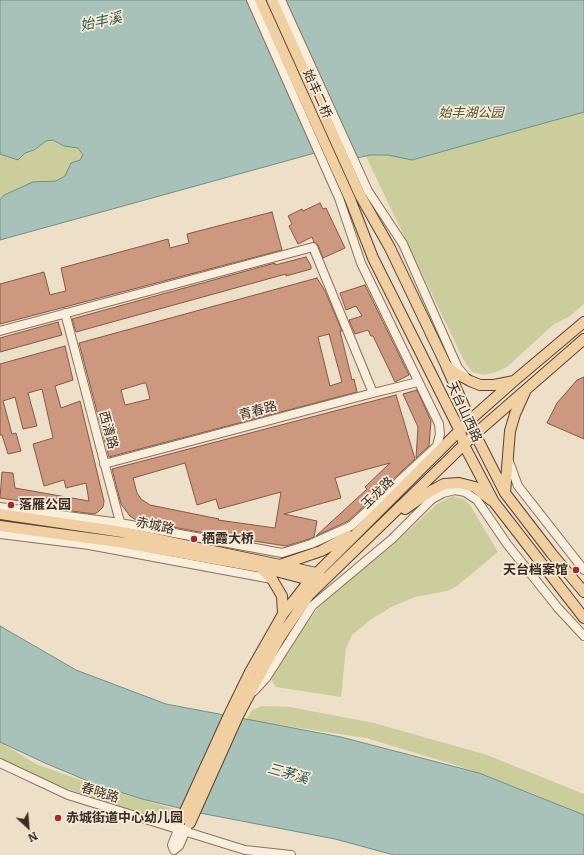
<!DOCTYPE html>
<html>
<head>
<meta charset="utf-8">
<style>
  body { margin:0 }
  #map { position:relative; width:584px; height:855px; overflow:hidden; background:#eedfc8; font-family:Literata,serif }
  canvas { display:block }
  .north { position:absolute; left:8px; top:807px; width:40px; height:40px; -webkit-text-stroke:3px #f6ead8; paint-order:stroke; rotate:154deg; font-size:11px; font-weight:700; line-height:16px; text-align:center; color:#3b2b21 }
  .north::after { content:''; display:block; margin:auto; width:14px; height:18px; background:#3b2b21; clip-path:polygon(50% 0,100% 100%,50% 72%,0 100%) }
</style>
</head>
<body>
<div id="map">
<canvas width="584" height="855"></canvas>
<div class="north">N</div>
</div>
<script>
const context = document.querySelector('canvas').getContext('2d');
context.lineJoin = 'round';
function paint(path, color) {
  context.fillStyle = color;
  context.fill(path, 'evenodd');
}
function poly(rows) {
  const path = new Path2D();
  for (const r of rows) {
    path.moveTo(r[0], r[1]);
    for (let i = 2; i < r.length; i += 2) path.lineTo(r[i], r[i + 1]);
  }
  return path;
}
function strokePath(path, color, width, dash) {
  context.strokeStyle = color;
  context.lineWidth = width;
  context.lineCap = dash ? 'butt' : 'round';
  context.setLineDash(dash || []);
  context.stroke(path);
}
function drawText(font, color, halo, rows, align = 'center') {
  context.font = font + ' Literata,"Noto Sans SC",serif';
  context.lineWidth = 3.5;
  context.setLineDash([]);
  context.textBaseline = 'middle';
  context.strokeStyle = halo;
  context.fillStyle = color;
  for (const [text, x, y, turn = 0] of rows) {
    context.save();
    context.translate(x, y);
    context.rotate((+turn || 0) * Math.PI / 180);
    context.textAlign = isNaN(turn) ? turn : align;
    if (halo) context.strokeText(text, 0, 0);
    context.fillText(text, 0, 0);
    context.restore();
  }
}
paint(poly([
  [291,0,584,0,584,304,570,316,553,325,507,367,496,372,484,375,472,372,463,359],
  [53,140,64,146,78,148,83,155,80,160,71,163,65,176,56,181,33,182,4,195,0,200,0,154,18,160,25,153,34,150,46,141],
  [452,496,464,499,470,505,498,552,457,586,447,591,415,597,391,607,370,620,352,635,346,648,341,697,276,687,271,679,286,651,319,607,336,591,393,545,437,504],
  [262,706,290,707,374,723,487,755,584,794,584,816,534,794,459,766,366,738,246,720,252,710],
  [0,742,36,764,97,786,178,810,175,818,166,823,109,805,0,762]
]), '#cccd9c');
const water = poly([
  [0,0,584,0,584,112,412,160,388,155,370,155,323,166,315,153,0,240,0,200,4,195,33,182,56,181,65,176,71,163,80,160,83,155,78,148,64,146,53,140,46,141,34,150,25,153,18,160,0,154,0,0],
  [0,626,76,670,166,704,341,737,479,773,584,815,584,855,394,855,335,839,200,813,142,799,95,784,45,763,0,742,0,626]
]);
paint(water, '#a9c2b9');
strokePath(water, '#709186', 1);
const building = poly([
  [320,203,323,209,326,208,345,248,323,258,318,245,314,242,312,237,298,244,289,226,292,224,288,216,302,209,303,211,320,203],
  [272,212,282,250,0,324,0,284,44,272,50,295,53,294,66,291,61,268,168,239,170,248,189,243,187,234,272,212],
  [306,257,311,266,311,269,286,276,286,274,76,332,72,319,275,263,275,265,306,257],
  [317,278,325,291,342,331,340,331,352,380,354,379,357,392,109,457,79,343,317,278],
  [329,334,342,382,330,386,318,337,329,334],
  [144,383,146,383,150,399,125,405,121,390,144,383],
  [365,285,409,375,395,382,373,336,371,336,368,330,355,334,349,320,362,316,356,306,346,310,340,293,365,285],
  [58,322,62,335,0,352,0,338,58,322],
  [65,346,73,380,55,386,61,408,80,401,104,501,103,507,98,512,94,514,19,504,20,501,0,498,2,472,13,473,15,488,89,501,86,483,66,488,64,480,44,486,33,444,53,438,42,389,28,393,37,426,23,429,15,397,3,401,12,434,16,433,21,451,8,454,2,435,0,435,0,364,65,346],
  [584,377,584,439,547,423,557,403,577,380,584,377],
  [417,390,431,421,429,446,416,458,418,427,403,394,417,390],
  [396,395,415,459,348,521,316,536,367,489,365,487,390,463,335,478,341,498,284,514,317,521,314,537,309,539,286,546,215,535,136,520,130,516,121,504,112,469,396,395],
  [185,463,197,505,216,499,219,509,281,492,275,528,218,520,219,519,150,505,141,499,137,493,133,478,185,463]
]);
paint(building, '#cc987f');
strokePath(building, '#895843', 1);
const minor = poly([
  [281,0,368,191,403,244,458,368,465,376],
  [65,313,121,526],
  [0,331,313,247,373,393],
  [508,459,518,486,584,570],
  [104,464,373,393,418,382],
  [0,507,120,523,282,553,311,544,351,526,437,446,440,434,439,424,361,263,339,198,251,0],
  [0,534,89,545,272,579],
  [254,691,266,678,312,606,392,539,432,499,443,493,455,490,465,492,477,500,507,544,558,608,584,636],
  [0,763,68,795,245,850,291,855],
  [180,825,172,845,174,850,179,846,187,828]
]);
const major = poly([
  [260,0,350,199,373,258,460,431,464,445,494,502,584,618],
  [272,0,360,195,390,248,445,363,470,420,475,434,505,493,552,554,584,592],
  [446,365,454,372,470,381,480,385,494,385,514,381],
  [505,493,510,431,515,414,525,392],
  [405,509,431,491,444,484,459,483,475,487,491,500],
  [0,514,122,532,280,565,316,573,320,576],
  [0,526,125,543,260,567,310,580,313,583],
  [280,565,321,551,349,536],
  [260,567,272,579,282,596,283,614],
  [181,820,229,715,250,672,283,614,310,580,470,420,514,381,584,322],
  [190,823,238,716,279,639,309,595,475,434,584,339]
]);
strokePath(minor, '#8a715d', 10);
strokePath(major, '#594031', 12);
strokePath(minor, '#f9eddc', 8);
strokePath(major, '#f0d0a2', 10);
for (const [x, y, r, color] of [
  [11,505,4,"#992e39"],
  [194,539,4,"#992e39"],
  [576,570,4,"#992e39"],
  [58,818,4,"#992e39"]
]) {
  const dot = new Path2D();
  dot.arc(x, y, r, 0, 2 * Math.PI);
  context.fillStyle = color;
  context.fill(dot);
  strokePath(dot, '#f6ead8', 1.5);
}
drawText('13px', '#3b2b21', '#f6ead8', [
  ["始丰二桥",317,94,66],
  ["青春路",258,411,-15],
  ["天台山西路",464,412,65],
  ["西清路",108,430,75],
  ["玉龙路",378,493,-44],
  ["赤城路",155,526,12],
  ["春晓路",100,793,17]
]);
drawText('italic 13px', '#505728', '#f6ead8', [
  ["始丰湖公园",471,113]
]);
drawText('bold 13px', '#3b2b21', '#f6ead8', [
  ["落雁公园",19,505],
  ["栖霞大桥",202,539],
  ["天台档案馆",568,570,"right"],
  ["赤城街道中心幼儿园",66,818]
], 'left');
drawText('italic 14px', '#305a54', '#f6ead8', [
  ["始丰溪",101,22,-12],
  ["三茅溪",288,774,16]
]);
</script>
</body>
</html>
